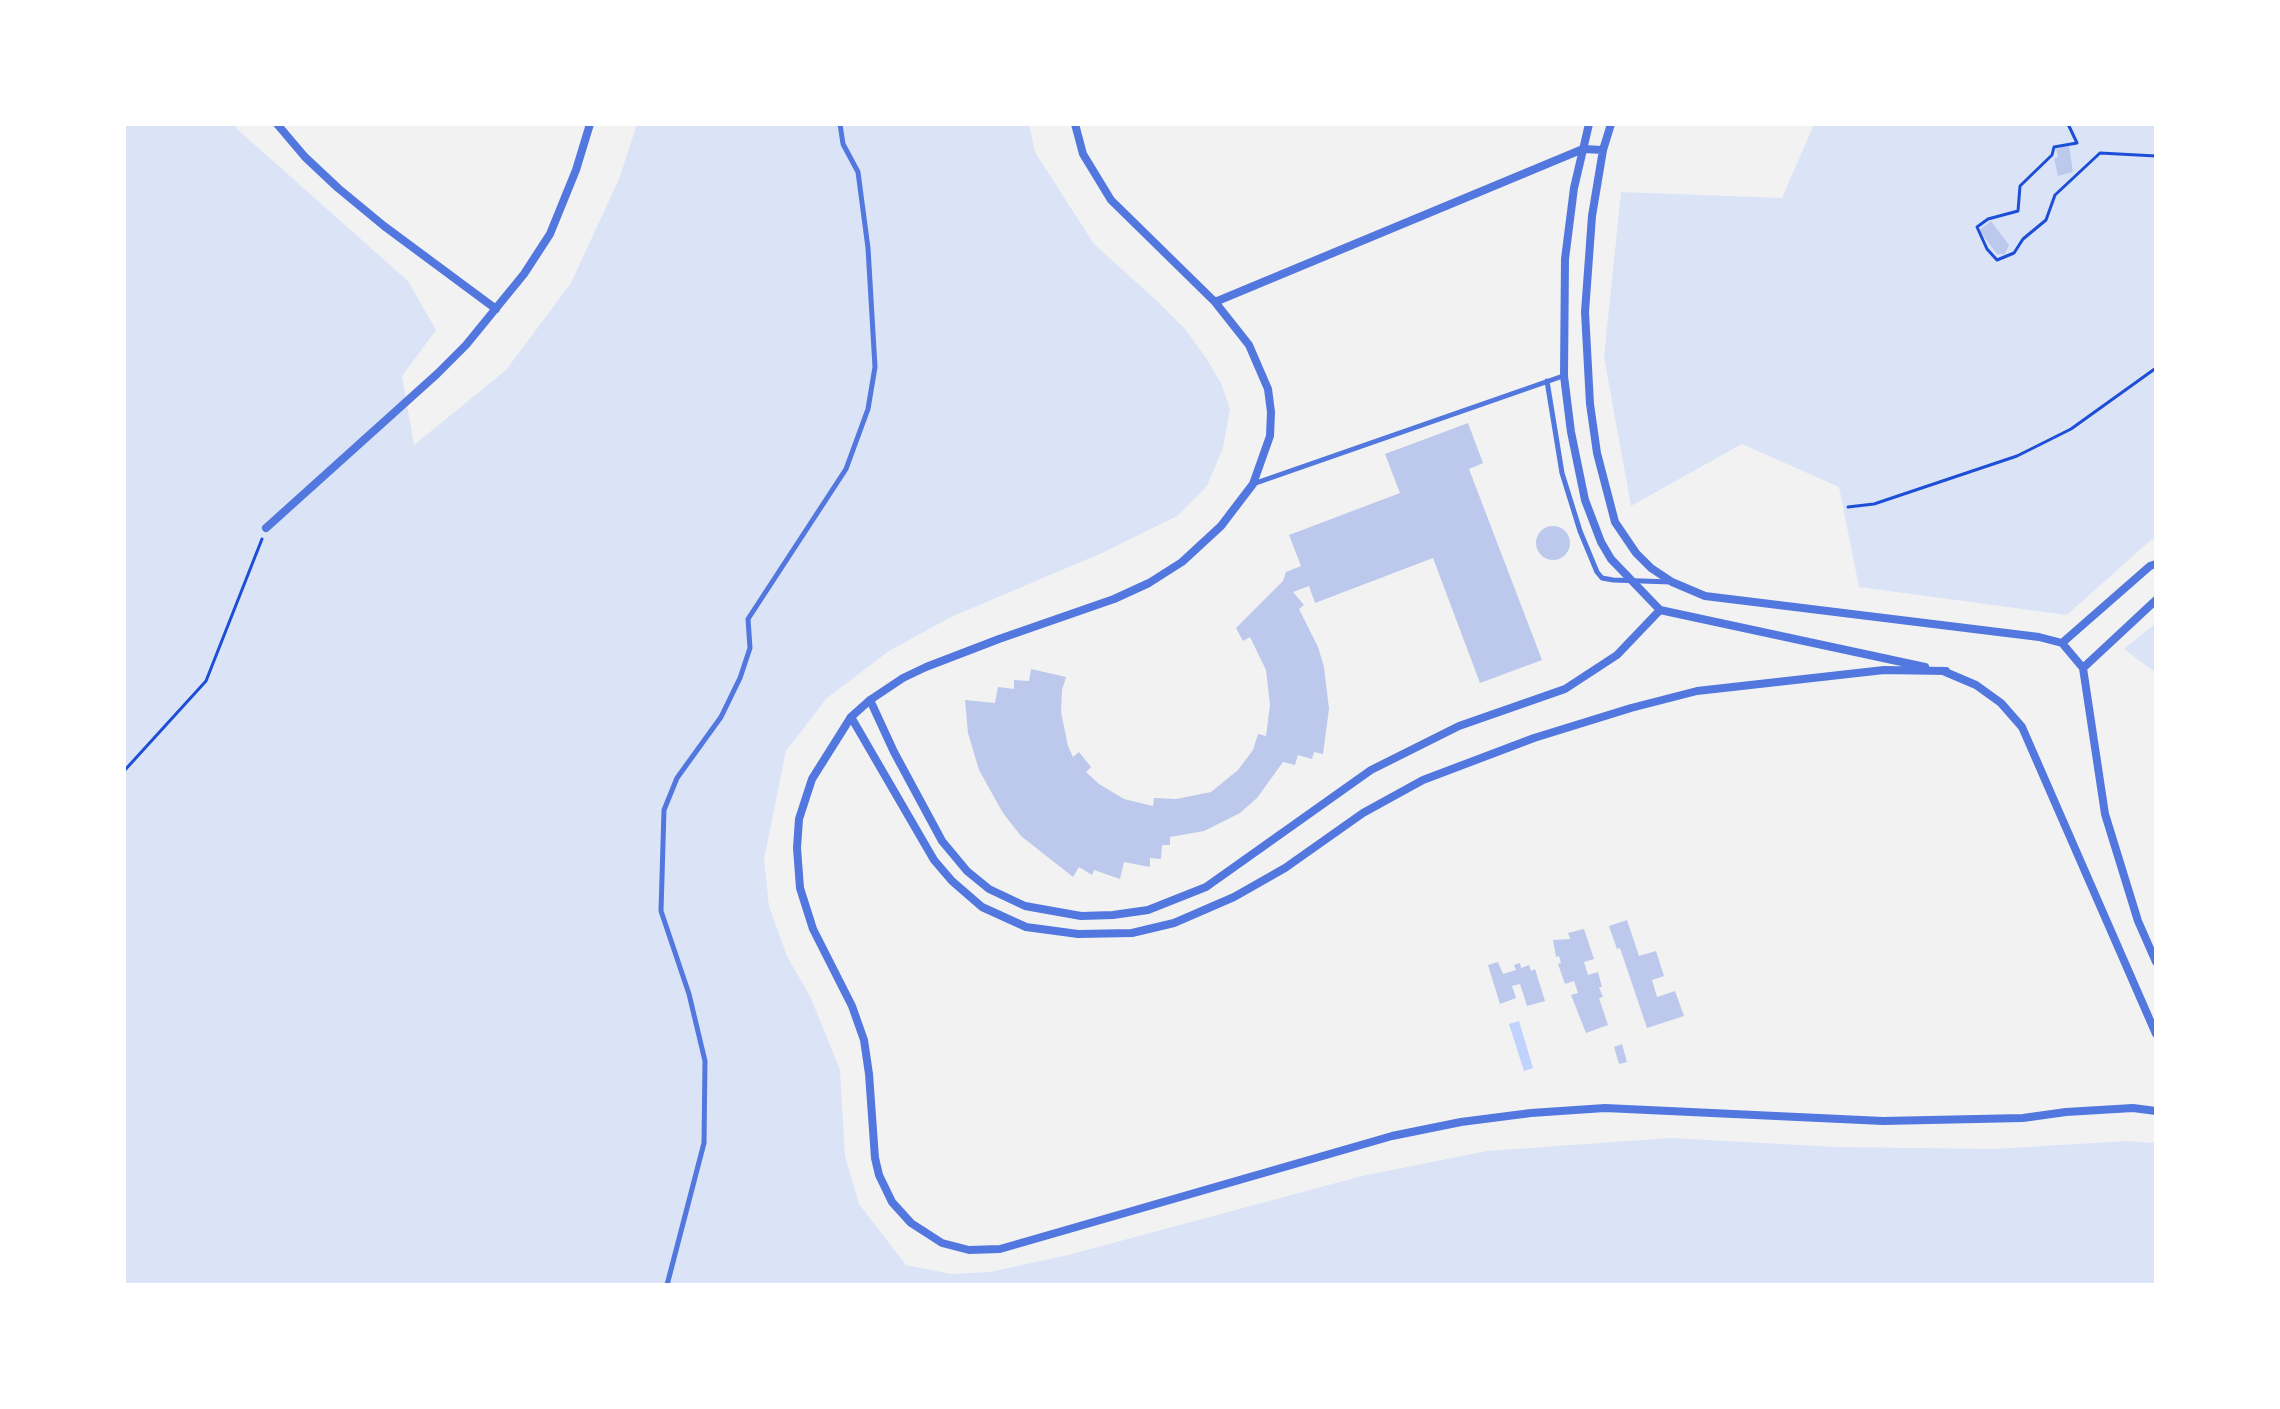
<!DOCTYPE html>
<html>
<head>
<meta charset="utf-8">
<style>
  body { margin:0 }
  #map { position:relative; width:2280px; height:1409px; overflow:hidden; background:#f2f2f2; font-family:Montserrat,sans-serif }
  canvas { display:block }
  .frame { position:absolute; inset:0; border:126px solid #fff; pointer-events:none }
</style>
</head>
<body>
<div id="map">
<canvas width="2280" height="1409"></canvas>
<div class="frame"></div>
</div>
<script>
const context = document.querySelector('canvas').getContext('2d');
context.lineJoin = 'round';
function paint(path, color) {
  context.fillStyle = color;
  context.fill(path, 'evenodd');
}
function poly(rows) {
  const path = new Path2D();
  for (const r of rows) {
    if (r.length === 3) {
      path.moveTo(r[0] + r[2], r[1]);
      path.arc(r[0], r[1], r[2], 0, 2 * Math.PI);
      continue;
    }
    path.moveTo(r[0], r[1]);
    for (let i = 2; i < r.length; i += 2) path.lineTo(r[i], r[i + 1]);
  }
  return path;
}
function strokePath(path, color, width, dash) {
  context.strokeStyle = color;
  context.lineWidth = width;
  context.lineCap = dash ? 'butt' : 'round';
  context.setLineDash(dash || []);
  context.stroke(path);
}
paint(poly([
  [124,124,237,124,236,128,408,281,436,330,402,376,414,445,506,370,571,283,619,179,637,124,1029,124,1035,152,1094,244,1156,300,1185,329,1206,358,1221,383,1230,409,1223,448,1207,486,1177,516,1102,553,951,617,889,651,827,698,786,751,764,859,769,906,787,956,810,996,840,1070,845,1156,859,1204,906,1265,951,1274,990,1272,1068,1255,1362,1176,1487,1151,1670,1138,1838,1147,1994,1149,2127,1141,2156,1143,2156,1285,124,1285],
  [1814,124,2156,124,2156,541,2152,539,2067,615,1859,587,1839,487,1742,444,1631,506,1604,357,1621,192,1782,198],
  [2156,623,2156,673,2124,649]
]), '#dbe4f7');
paint(poly([
  [1519,1021,1533,1068,1524,1071,1509,1024]
]), '#bfd3fe');
paint(poly([
  [2069,146,2073,172,2058,176,2054,158,2058,157,2056,149],
  [1991,221,2009,245,2005,254,1997,254,1979,230],
  [1468,423,1483,463,1469,469,1542,660,1480,683,1433,558,1315,603,1309,586,1293,592,1304,605,1299,609,1318,647,1324,667,1329,709,1323,754,1314,752,1312,759,1298,755,1295,765,1283,762,1257,798,1240,813,1204,831,1170,837,1170,845,1162,845,1161,859,1150,858,1150,867,1124,862,1120,879,1094,870,1092,875,1079,867,1073,877,1021,836,1003,813,979,770,968,733,965,700,995,703,998,687,1014,689,1014,680,1029,681,1031,669,1066,677,1062,690,1061,712,1068,746,1073,757,1079,752,1091,767,1086,772,1099,784,1124,799,1153,806,1154,798,1176,799,1211,792,1238,770,1253,750,1258,734,1266,736,1270,705,1266,670,1250,637,1243,641,1236,628,1283,581,1286,572,1301,566,1289,535,1400,493,1385,454],
  [1553,543,17],
  [1627,920,1639,956,1656,951,1664,976,1652,980,1657,997,1675,991,1684,1016,1647,1028,1620,948,1617,949,1609,926],
  [1584,929,1594,959,1584,962,1588,975,1598,972,1602,987,1599,987,1603,997,1599,998,1608,1025,1586,1033,1571,995,1578,993,1574,981,1565,984,1558,964,1561,963,1559,956,1556,957,1553,940,1570,939,1568,933],
  [1498,962,1503,974,1516,970,1514,965,1520,963,1521,968,1529,965,1531,971,1535,969,1545,1001,1527,1006,1520,984,1512,986,1516,998,1500,1004,1488,965],
  [1622,1044,1627,1062,1619,1064,1614,1047]
]), '#bdc9ec');
strokePath(poly([
  [2068,124,2077,143,2054,147,2052,155,2020,186,2018,211,1988,219,1977,227,1987,249,1997,260,2014,253,2023,239,2046,220,2055,195,2100,153,2156,156],
  [1848,507,1874,504,2017,456,2071,429,2156,368],
  [124,771,206,681,262,539]
]), '#1d4ed8', 3);
strokePath(poly([
  [1547,381,1562,473,1580,531,1597,572,1602,578,1613,580,1671,582],
  [1253,484,1563,376],
  [667,1285,704,1143,705,1061,689,994,661,911,664,810,677,778,721,717,740,678,750,648,748,619,846,469,868,409,875,367,868,248,858,172,843,144,840,124]
]), '#5277de', 5);
strokePath(poly([
  [277,124,305,157,338,188,384,226,496,309],
  [1075,124,1083,154,1111,200,1215,302,1249,345,1268,389,1271,412,1270,436,1253,484,1221,526,1182,562,1149,583,1114,599,999,639,926,667,903,678,870,700,851,717,812,779,799,819,797,848,800,888,813,929,852,1006,864,1040,869,1074,875,1158,879,1175,892,1202,911,1223,942,1243,969,1250,1000,1249,1392,1136,1461,1122,1531,1113,1605,1108,1883,1121,2023,1118,2066,1112,2133,1108,2156,1111],
  [1589,124,1574,188,1565,259,1564,376,1571,432,1585,500,1601,542,1611,559,1660,610,1925,667],
  [1611,124,1603,150,1592,216,1585,312,1590,404,1597,453,1615,522,1636,553,1651,568,1672,582,1705,596,2039,637,2062,643,2083,668,2105,814,2138,921,2156,962],
  [1215,302,1583,149,1603,150],
  [266,528,437,374,466,345,524,274,550,234,576,170,590,124],
  [2062,643,2150,566,2156,564],
  [2083,668,2156,600],
  [1943,671,1976,685,2001,703,2022,727,2156,1034],
  [870,700,894,752,942,841,967,871,989,889,1025,906,1081,916,1113,915,1148,910,1206,887,1371,770,1459,726,1565,689,1617,655,1660,610],
  [851,717,934,860,952,881,982,907,1026,927,1078,934,1132,933,1174,923,1234,897,1285,868,1363,813,1423,780,1534,738,1631,708,1697,691,1884,670,1946,671]
]), '#5277de', 8);
</script>
</body>
</html>
